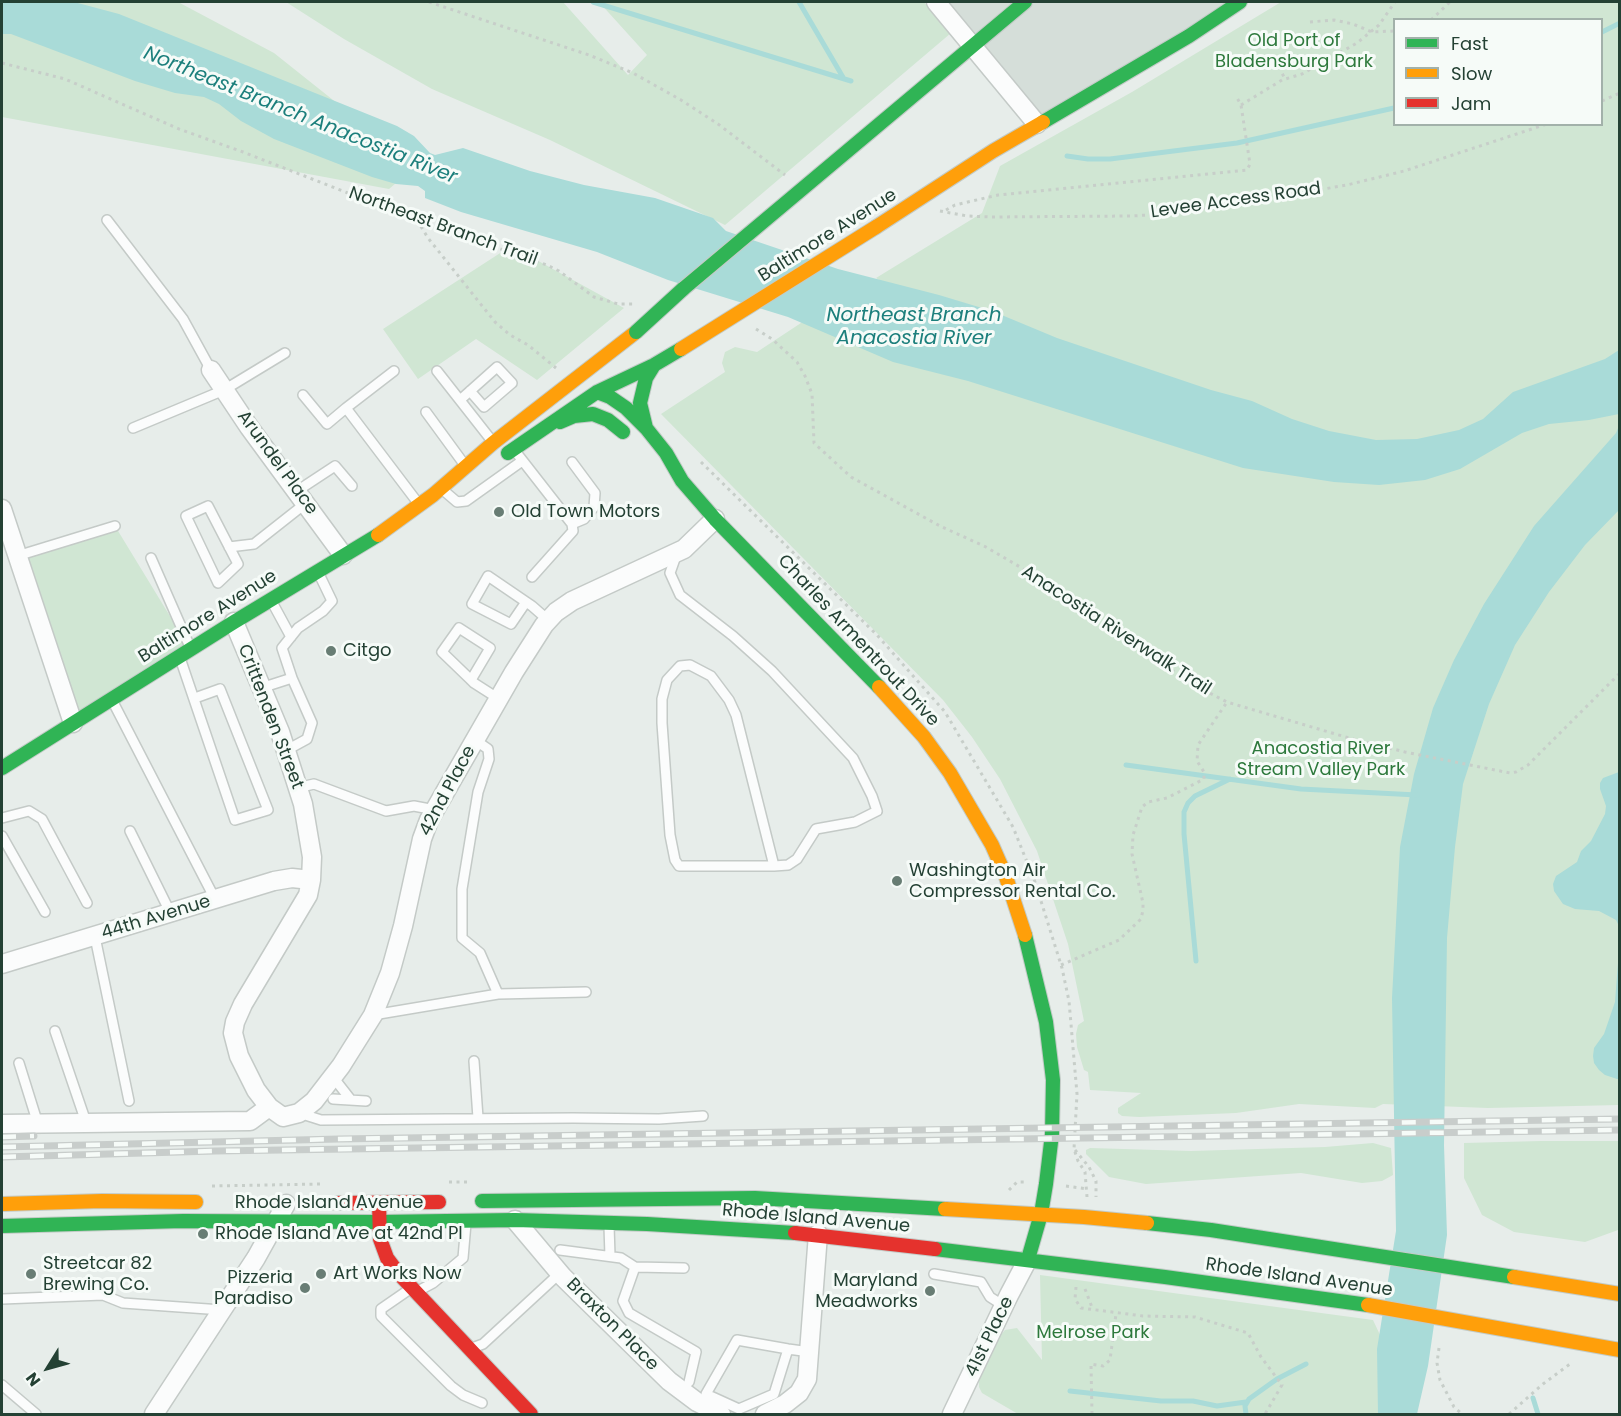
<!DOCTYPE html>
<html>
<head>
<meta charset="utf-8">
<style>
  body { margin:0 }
  #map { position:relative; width:1621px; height:1416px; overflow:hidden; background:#e7edea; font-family:Poppins,sans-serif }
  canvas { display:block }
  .frame { position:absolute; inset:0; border:3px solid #244134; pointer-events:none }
  .legend { position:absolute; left:1393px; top:18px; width:210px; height:108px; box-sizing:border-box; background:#f6fbf8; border:2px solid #a2b1aa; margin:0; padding:8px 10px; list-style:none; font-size:18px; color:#244134 }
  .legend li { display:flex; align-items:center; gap:12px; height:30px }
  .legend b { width:30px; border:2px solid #a2b1aa }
  .north { position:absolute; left:18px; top:1338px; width:60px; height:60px; -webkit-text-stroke:4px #f6fbf8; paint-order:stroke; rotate:233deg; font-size:16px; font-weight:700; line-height:24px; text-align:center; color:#244134 }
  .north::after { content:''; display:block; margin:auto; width:21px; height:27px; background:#244134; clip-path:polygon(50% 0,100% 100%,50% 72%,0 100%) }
</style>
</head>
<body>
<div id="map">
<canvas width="1621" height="1416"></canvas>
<div class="frame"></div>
<ul class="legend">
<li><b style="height:8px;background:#30b455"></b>Fast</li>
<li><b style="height:8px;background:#ff9f0a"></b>Slow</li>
<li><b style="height:8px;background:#e5322d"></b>Jam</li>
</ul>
<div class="north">N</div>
</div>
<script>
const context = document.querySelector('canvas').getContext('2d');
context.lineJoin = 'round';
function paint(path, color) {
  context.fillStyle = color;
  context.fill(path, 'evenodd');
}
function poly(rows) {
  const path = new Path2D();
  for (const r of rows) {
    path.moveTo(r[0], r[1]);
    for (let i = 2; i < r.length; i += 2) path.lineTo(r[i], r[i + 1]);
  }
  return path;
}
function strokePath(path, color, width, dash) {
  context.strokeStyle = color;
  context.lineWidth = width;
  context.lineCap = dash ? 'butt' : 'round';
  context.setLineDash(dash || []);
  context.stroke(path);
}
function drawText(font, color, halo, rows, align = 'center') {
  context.font = font + ' Poppins,sans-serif';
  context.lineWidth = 6;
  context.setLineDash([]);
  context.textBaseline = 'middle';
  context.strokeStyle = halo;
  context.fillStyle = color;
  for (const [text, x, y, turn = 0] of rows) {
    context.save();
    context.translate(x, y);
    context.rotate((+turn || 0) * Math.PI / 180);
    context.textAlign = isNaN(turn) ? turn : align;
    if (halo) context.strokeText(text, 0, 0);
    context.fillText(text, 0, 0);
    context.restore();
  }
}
paint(poly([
  [936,2,1240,2,1037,124]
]), '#d5ded9');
paint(poly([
  [2,2,178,2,274,53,416,166,389,189,2,117],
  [286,2,563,2,628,75,647,55,599,2,924,2,951,33,725,225,550,140,432,89,344,39],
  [1281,2,1619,2,1619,1105,1488,1108,1383,1104,1375,1108,1299,1104,1236,1113,1139,1117,1122,1116,1118,1113,1118,1108,1141,1093,1090,1090,1088,1072,1084,1070,1077,1047,1076,1034,1078,1025,1084,1021,1068,944,1037,851,1000,779,972,737,943,700,661,414,725,372,722,363,725,352,735,347,757,352,804,321,879,280,876,278,982,213,1000,166,1132,92],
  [1394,20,1602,20,1602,124,1394,124],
  [511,246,624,308,537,380,476,339,418,379,383,329],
  [115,526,190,649,73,723,17,556],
  [1541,1141,1619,1141,1620,1227,1618,1230,1585,1242,1514,1232,1482,1215,1464,1178,1464,1143],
  [1373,1143,1391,1148,1393,1175,1382,1181,1362,1183,1301,1173,1146,1184,1109,1177,1086,1154,1086,1150,1090,1148,1191,1151,1325,1147],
  [1040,1275,1373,1320,1417,1414,1018,1414,982,1393,979,1387,979,1378,998,1338,1005,1330,1017,1328,1042,1360]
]), '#d0e6d3');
paint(poly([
  [2,2,74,2,119,14,397,126,414,136,430,153,435,155,463,148,530,171,584,185,655,198,713,218,726,231,838,269,939,295,992,311,1057,338,1211,390,1252,401,1292,419,1329,431,1376,440,1417,439,1459,430,1483,419,1513,392,1605,359,1619,350,1619,414,1589,420,1549,424,1522,433,1460,469,1425,480,1379,485,1334,482,1243,468,968,381,893,362,788,317,668,280,597,252,461,212,425,198,425,191,418,186,396,184,372,177,274,139,241,121,219,104,204,97,175,93,135,81,11,34,2,34],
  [1619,426,1619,510,1585,545,1549,592,1515,645,1489,704,1463,784,1455,847,1447,938,1444,1145,1447,1235,1428,1366,1417,1414,1378,1414,1377,1349,1396,1231,1392,998,1400,847,1414,774,1433,708,1454,660,1484,604,1534,526,1616,433],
  [1619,772,1620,772,1619,926,1616,920,1599,911,1575,909,1563,904,1554,891,1553,884,1556,876,1577,862,1581,851,1591,841,1605,814,1606,806,1600,789,1600,783,1603,778],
  [1619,950,1620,1079,1617,1079,1605,1075,1599,1070,1594,1063,1593,1056,1594,1048,1604,1034,1615,1002]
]), '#a9dbd8');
strokePath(poly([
  [593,2,851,81],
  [799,2,844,79],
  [1602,32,1620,23],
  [1067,156,1088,159,1110,159,1237,143,1394,108],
  [1126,765,1301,789,1417,795],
  [1196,961,1184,834,1184,812,1188,803,1195,796,1230,779],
  [1070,1391,1161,1401,1193,1401,1217,1406,1246,1402],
  [1533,1398,1538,1414],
  [1246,1414,1245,1406,1249,1399,1277,1379,1306,1364]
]), '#a9dbd8', 5);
const lane = poly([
  [107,220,183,319,211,370],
  [394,371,346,408,418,503],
  [437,371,492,441],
  [303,395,327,424,346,408],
  [460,400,497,367,512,383,484,407,470,391],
  [426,412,464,464],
  [133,428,224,390,285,353],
  [515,451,572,524,573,531,532,577],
  [572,462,595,493,594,507,584,519,572,524],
  [443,490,457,502,466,501,522,461],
  [297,491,335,466,352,486],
  [208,506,238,564,218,583,186,516,208,506],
  [229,547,254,544,306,503],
  [677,553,670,573,680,595,733,636,772,671,853,758,872,796,877,811,855,822,816,829,797,859,788,865,774,866,679,866,675,860,670,835,662,723,662,699,667,680,680,666,690,665,711,676,729,700,736,715,774,866],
  [17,556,115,526],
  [151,558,190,647],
  [272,602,291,637],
  [526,602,511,624,472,604,488,576,532,606,548,620],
  [181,661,235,820,268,810,220,689,195,698],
  [471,680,490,648,459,628,442,652,471,680,474,683,499,699],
  [261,688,292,678],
  [113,702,215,899],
  [475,740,488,749,489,759,478,792,462,889,462,938,480,953,498,994,586,992],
  [285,751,307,739,312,723,292,678,282,648,298,628,323,611,332,601,319,574],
  [297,788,314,784,386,811,414,806,435,810],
  [2,818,29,811,42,819,87,903],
  [130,831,171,914],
  [2,836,45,912],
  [95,937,129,1101],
  [373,1015,498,994],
  [55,1031,87,1125],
  [474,1061,478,1118],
  [19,1063,38,1124],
  [333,1077,351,1100],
  [333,1099,366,1101],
  [299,1113,321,1120,573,1118,659,1119,703,1116],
  [609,1226,610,1256],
  [560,1250,621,1258,635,1267,684,1268],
  [635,1267,623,1301,629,1313,696,1352,689,1382],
  [934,1274,981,1282,990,1297,1004,1306],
  [410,1289,381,1309,381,1316,451,1386,463,1395,482,1403],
  [418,1291,433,1283,463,1258,466,1223],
  [2,1299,103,1295,123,1303,222,1310],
  [472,1348,483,1344,560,1273],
  [788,1349,774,1394,739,1409,706,1394,737,1340,788,1349,810,1352],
  [2,1385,36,1414]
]);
const street = poly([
  [936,2,1037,124],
  [211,370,249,427,343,555],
  [2,509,73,723],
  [234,622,280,732,303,804,312,857,311,880,308,895,243,1004,235,1022,233,1033,239,1056,256,1090,269,1107,283,1117,299,1113,314,1101,341,1066,373,1015,390,973,403,926,422,839,429,820,514,672,544,625,556,612,572,601,684,549,715,519],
  [2,964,274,881,292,878,311,880],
  [2,1124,250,1121,269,1107],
  [515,1220,563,1277,669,1381,697,1402,721,1414],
  [154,1414,256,1258,286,1204],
  [765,1414,785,1404,799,1393,807,1379,818,1234],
  [952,1414,1009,1295,1028,1259]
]);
const fast = poly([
  [1043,122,1189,36,1240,2],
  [683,289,1025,2],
  [597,392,610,397,626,408,646,428,666,453,682,481,715,519,879,687],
  [560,422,574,416,593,414,608,420,623,432],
  [646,428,640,403,646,378,654,365],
  [508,453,597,392,654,365,681,349],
  [2,768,234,622,378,535],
  [1025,935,1046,1022,1053,1080,1052,1134,1046,1184,1041,1214,1028,1259],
  [482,1201,755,1198,945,1209],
  [1147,1223,1211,1230,1514,1277],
  [2,1226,183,1221,378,1222,515,1220,647,1224,795,1233],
  [935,1249,1165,1277,1368,1305]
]);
const slow = poly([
  [876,227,993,151,1043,122],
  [378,535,433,495,493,443,636,332],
  [879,687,924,737,950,773,992,845,1006,877,1025,935],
  [2,1204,102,1201,196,1202],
  [945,1209,1084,1217,1147,1223],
  [1514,1277,1620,1294],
  [1368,1305,1620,1350]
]);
const jam = poly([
  [335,1203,439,1202],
  [379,1203,380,1239,387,1258,399,1274,531,1414],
  [795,1233,935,1249]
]);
strokePath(lane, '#c4cac7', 12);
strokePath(street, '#c4cac7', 21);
strokePath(fast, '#c3cbc7', 16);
strokePath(slow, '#c3cbc7', 16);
strokePath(jam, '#c3cbc7', 16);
strokePath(poly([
  [429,2,589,55,633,73,681,100,718,124,785,175],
  [1431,20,1450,2],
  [1310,22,1334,20,1353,24,1372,32,1394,31],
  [2,63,65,79,179,129,243,152,417,220,547,265,559,271,594,297,618,304,633,304],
  [1279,67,1285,79],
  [1602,101,1620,93],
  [1241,105,1282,80,1302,74,1357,43,1379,25,1395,2],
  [946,210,955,205,998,195,1247,170,1250,164,1241,105,1236,96],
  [940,211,967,216,991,217,1131,216,1166,214,1260,200,1347,185,1404,171,1547,124],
  [417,220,428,238,495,322,510,335,528,345,556,368],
  [756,329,772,339,797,362,805,376,812,394,814,443,851,477,940,526,986,547,1020,567,1194,685,1227,702,1349,738,1405,752,1510,773,1516,772,1528,765,1620,673],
  [701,462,877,635,945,712,1013,827,1035,882,1062,968,1069,1001,1077,1094,1074,1149,1078,1161,1085,1172,1087,1197],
  [1061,965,1119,940,1141,919,1143,910,1143,903,1132,854,1133,835,1142,807,1148,802,1167,798,1204,779,1204,772,1197,761,1198,745,1227,702],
  [1075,1150,1089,1167,1096,1181,1096,1197],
  [449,1182,469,1182],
  [212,1186,322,1184],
  [1066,1186,1088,1189],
  [1009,1190,1017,1182,1026,1182],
  [1076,1287,1075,1299,1081,1308,1143,1316,1195,1317,1248,1333,1261,1357,1282,1385,1265,1414],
  [1085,1289,1093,1310],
  [1439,1348,1437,1363,1440,1380,1454,1407,1462,1414],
  [1092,1414,1091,1364,1103,1366,1110,1360,1116,1314],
  [1509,1414,1543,1384,1570,1364]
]), '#c7cec9', 3, [3, 4.5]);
strokePath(lane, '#fbfcfc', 9);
strokePath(street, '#fbfcfc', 18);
strokePath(fast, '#30b455', 14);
strokePath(slow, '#ff9f0a', 14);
strokePath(jam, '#e5322d', 14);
const rail = poly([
  [2,1137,34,1136],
  [2,1147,339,1139,1620,1119],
  [2,1157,215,1151,1620,1130]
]);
strokePath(rail, '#c8cdcb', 7);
strokePath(rail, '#f6fbf8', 4.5, [14]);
const fastBridge = poly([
  [636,332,683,289]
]);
const slowBridge = poly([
  [681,349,876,227]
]);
strokePath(fastBridge, '#c2cbc7', 16, []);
strokePath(slowBridge, '#c2cbc7', 16, []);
strokePath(fastBridge, '#30b455', 14);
strokePath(slowBridge, '#ff9f0a', 14);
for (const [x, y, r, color] of [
  [499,512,6,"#687d74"],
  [331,651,6,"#687d74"],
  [897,881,6,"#687d74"],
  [203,1234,6,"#687d74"],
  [31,1274,6,"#687d74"],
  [321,1274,6,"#687d74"],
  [305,1288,6,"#687d74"],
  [930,1291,6,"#687d74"]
]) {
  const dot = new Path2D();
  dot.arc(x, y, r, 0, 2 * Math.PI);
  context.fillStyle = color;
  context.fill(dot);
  strokePath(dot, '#f6fbf8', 2);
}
drawText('18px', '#2d793c', '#f6fbf8', [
  ["Old Port of",1294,41],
  ["Bladensburg Park",1294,62],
  ["Anacostia River",1321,749],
  ["Stream Valley Park",1321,770],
  ["Melrose Park",1093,1333]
]);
drawText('18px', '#244134', '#f6fbf8', [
  ["Levee Access Road",1236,201,-8],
  ["Northeast Branch Trail",443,227,20],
  ["Baltimore Avenue",828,236,-32],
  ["Arundel Place",277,463,54],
  ["Baltimore Avenue",208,617,-32],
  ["Anacostia Riverwalk Trail",1116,631,33],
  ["Charles Armentrout Drive",858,641,47],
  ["Crittenden Street",270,717,69],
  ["42nd Place",448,791,-62],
  ["44th Avenue",156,918,-17],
  ["Rhode Island Avenue",329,1203],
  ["Rhode Island Avenue",816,1219,5],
  ["Rhode Island Avenue",1299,1278,8],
  ["Braxton Place",612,1325,45],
  ["41st Place",990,1337,-64]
]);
drawText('18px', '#244134', '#f6fbf8', [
  ["Old Town Motors",511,512],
  ["Citgo",343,651],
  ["Washington Air",909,871],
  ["Compressor Rental Co.",909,892],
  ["Rhode Island Ave at 42nd Pl",215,1234],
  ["Streetcar 82",43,1264],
  ["Brewing Co.",43,1285],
  ["Art Works Now",333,1274],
  ["Pizzeria",293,1278,"right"],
  ["Paradiso",293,1299,"right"],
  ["Maryland",918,1281,"right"],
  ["Meadworks",918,1302,"right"]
], 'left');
drawText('italic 20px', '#1c7f7c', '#f6fbf8', [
  ["Northeast Branch Anacostia River",300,116,22],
  ["Northeast Branch",914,316],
  ["Anacostia River",914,339]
]);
</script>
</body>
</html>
